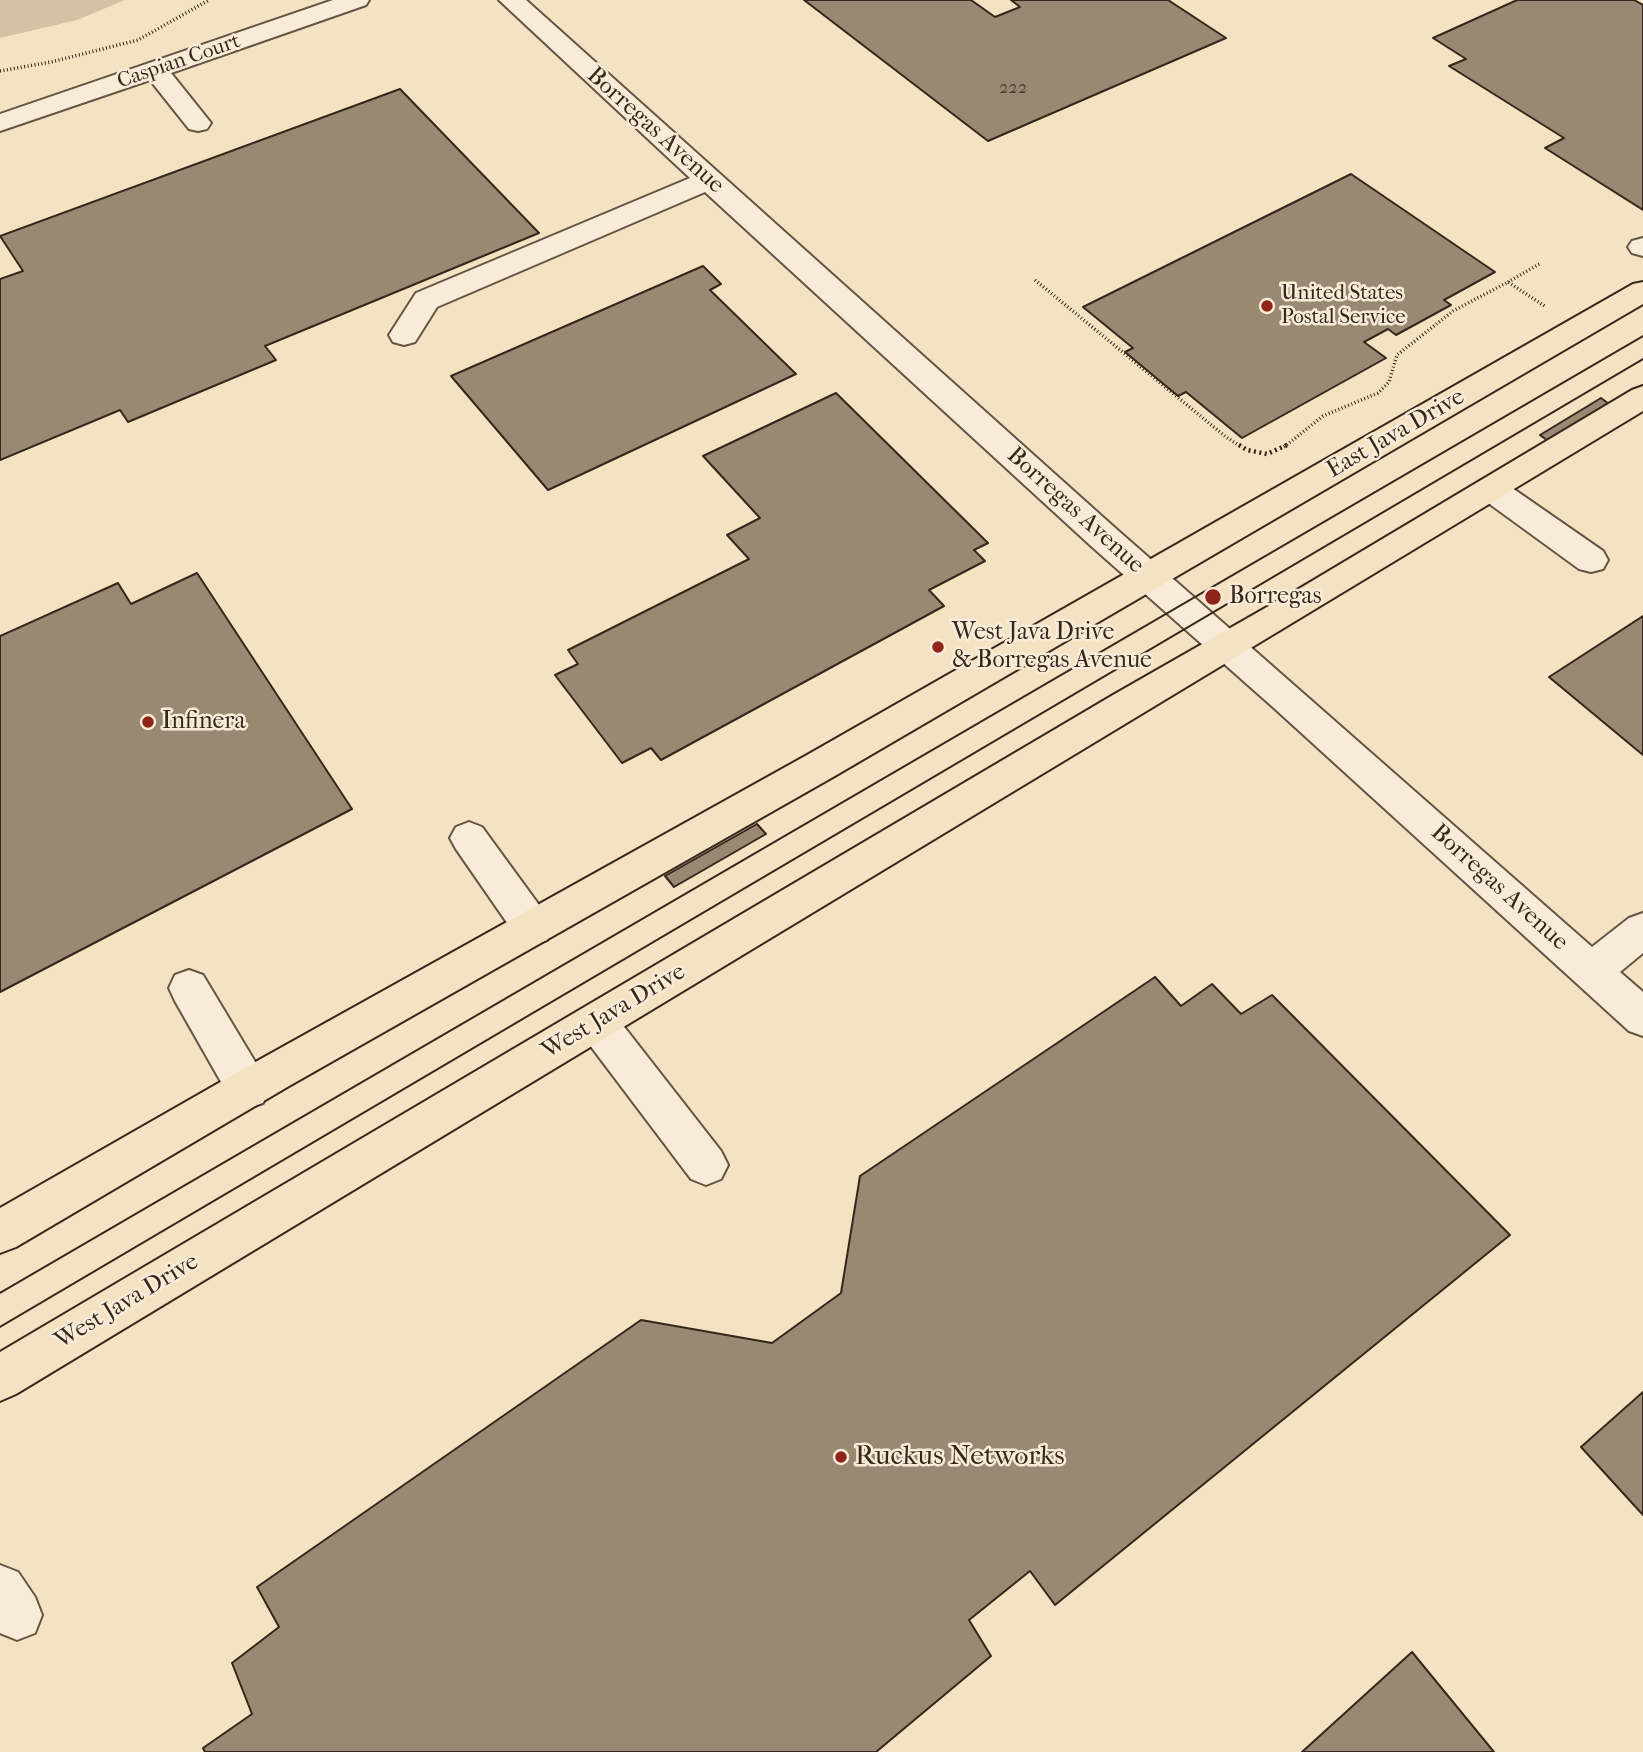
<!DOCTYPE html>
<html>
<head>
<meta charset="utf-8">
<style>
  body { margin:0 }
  canvas { display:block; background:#f5e2c3 }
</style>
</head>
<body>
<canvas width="1643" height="1752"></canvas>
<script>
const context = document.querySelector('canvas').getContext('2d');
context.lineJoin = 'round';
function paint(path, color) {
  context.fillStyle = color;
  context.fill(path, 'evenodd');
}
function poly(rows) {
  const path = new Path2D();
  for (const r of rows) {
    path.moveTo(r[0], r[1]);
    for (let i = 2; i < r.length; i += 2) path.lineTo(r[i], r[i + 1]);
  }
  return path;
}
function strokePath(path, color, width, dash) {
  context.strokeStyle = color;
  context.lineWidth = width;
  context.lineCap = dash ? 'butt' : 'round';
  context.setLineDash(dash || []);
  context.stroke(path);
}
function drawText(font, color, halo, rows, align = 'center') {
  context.font = font + ' "IM FELL French Canon",serif';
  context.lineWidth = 5;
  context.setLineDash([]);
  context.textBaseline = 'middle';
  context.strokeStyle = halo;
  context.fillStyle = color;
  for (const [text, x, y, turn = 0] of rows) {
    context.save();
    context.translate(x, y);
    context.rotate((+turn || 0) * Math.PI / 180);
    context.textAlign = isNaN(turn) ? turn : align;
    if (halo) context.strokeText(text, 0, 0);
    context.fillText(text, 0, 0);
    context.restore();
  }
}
paint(poly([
  [0,0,125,0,77,20,0,38]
]), '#d4c2a6');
const building = poly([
  [804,0,971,0,995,17,1020,7,1011,0,1168,0,1226,38,988,141,804,0],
  [1517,0,1634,0,1643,5,1643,210,1545,148,1564,138,1449,66,1466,59,1433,38,1517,0],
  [400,89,539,233,265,346,276,360,128,422,120,410,0,460,0,279,23,271,0,236,400,89],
  [1351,174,1495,272,1444,300,1451,305,1396,335,1388,329,1364,342,1386,358,1242,438,1186,392,1178,396,1125,352,1133,348,1083,307,1351,174],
  [703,266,721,284,710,290,796,374,548,490,451,376,703,266],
  [836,393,988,543,974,550,985,561,929,590,944,606,661,760,651,748,622,763,555,675,578,664,568,650,749,559,727,535,760,518,703,456,836,393],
  [1601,398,1609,404,1548,441,1540,435,1601,398],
  [197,573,352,809,0,992,0,636,118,583,131,604,197,573],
  [1643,616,1643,755,1549,677,1643,616],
  [757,824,766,834,674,887,665,876,757,824],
  [1155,977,1181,1006,1212,984,1241,1014,1272,995,1510,1235,1055,1605,1030,1571,969,1620,991,1656,876,1752,205,1752,203,1748,252,1714,232,1663,279,1627,257,1587,641,1320,772,1343,841,1293,860,1176,1155,977],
  [1643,1392,1643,1515,1581,1447,1643,1392],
  [1412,1652,1494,1752,1302,1752,1412,1652]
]);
paint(building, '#998872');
strokePath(building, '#35271a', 2);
const minor = poly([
  [333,0,369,0,366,5,171,73,211,123,207,129,198,131,189,129,150,80,0,131,0,114,333,0],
  [499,0,526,0,1114,527,1592,947,1629,918,1643,913,1643,953,1620,972,1643,992,1643,1036,1629,1031,1274,708,1090,545,705,192,437,307,415,342,404,345,393,342,389,335,416,293,690,178,499,0],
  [1643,238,1643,256,1632,253,1628,247,1632,241,1643,238],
  [1491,477,1502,481,1603,551,1608,560,1603,569,1591,572,1579,569,1480,497,1475,489,1480,481,1491,477],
  [469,822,482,827,547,916,553,928,547,940,533,945,519,940,456,849,450,838,456,827,469,822],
  [189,970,203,975,263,1075,269,1089,263,1103,248,1108,233,1103,175,1001,169,988,175,975,189,970],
  [597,1005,611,1010,721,1151,728,1165,721,1179,706,1185,691,1179,583,1036,577,1023,583,1010,597,1005],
  [0,1565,18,1572,35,1597,42,1615,35,1633,17,1640,0,1633,0,1565]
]);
const major = poly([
  [1643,282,1643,304,833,777,289,1086,16,1247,0,1253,0,1208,259,1060,807,755,1633,284,1643,282],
  [1643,386,1643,411,16,1394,0,1401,0,1352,1113,695,1302,587,1632,390,1643,386]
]);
strokePath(minor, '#655644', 4);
strokePath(major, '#35271a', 4);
strokePath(poly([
  [0,71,51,62,138,40,209,0],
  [1035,280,1226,437,1242,447],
  [1508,282,1541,263],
  [1284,447,1323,416,1378,393,1389,382,1397,355,1453,311,1508,282,1546,307]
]), '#35271a', 3.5, [1, 2.5]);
strokePath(poly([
  [1239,445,1247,450,1267,454,1287,445]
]), '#35271a', 4.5, [2, 3.5]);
paint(minor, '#f8ecd8');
paint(major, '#f5e2c3');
strokePath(poly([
  [0,1293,1643,336],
  [0,1327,1643,359]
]), '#35271a', 2);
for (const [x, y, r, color] of [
  [1267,306,7,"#8f2418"],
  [1213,597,9,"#8f2418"],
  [938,647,7,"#8f2418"],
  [148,722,7,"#8f2418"],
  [841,1457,7,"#8f2418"]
]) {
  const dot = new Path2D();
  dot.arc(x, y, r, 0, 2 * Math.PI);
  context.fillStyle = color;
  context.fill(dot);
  strokePath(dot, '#f8ecd8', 2.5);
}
drawText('18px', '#4e3f30', null, [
  ["222",1013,89]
]);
drawText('21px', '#35271a', '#f8ecd8', [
  ["Caspian Court",179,62,-19]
]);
drawText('21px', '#35271a', '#f8ecd8', [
  ["United States",1281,294],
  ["Postal Service",1281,318]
], 'left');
drawText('24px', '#35271a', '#f8ecd8', [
  ["Borregas Avenue",655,131,42],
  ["East Java Drive",1396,434,-30],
  ["Borregas Avenue",1075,511,42],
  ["Borregas Avenue",1499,888,42],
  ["West Java Drive",614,1012,-31],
  ["West Java Drive",127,1302,-31]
]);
drawText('24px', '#35271a', '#f8ecd8', [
  ["Borregas",1229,597],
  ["West Java Drive",952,633],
  ["& Borregas Avenue",952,661],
  ["Infinera",162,722]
], 'left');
drawText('28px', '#35271a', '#f8ecd8', [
  ["Ruckus Networks",855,1457]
], 'left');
</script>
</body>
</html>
